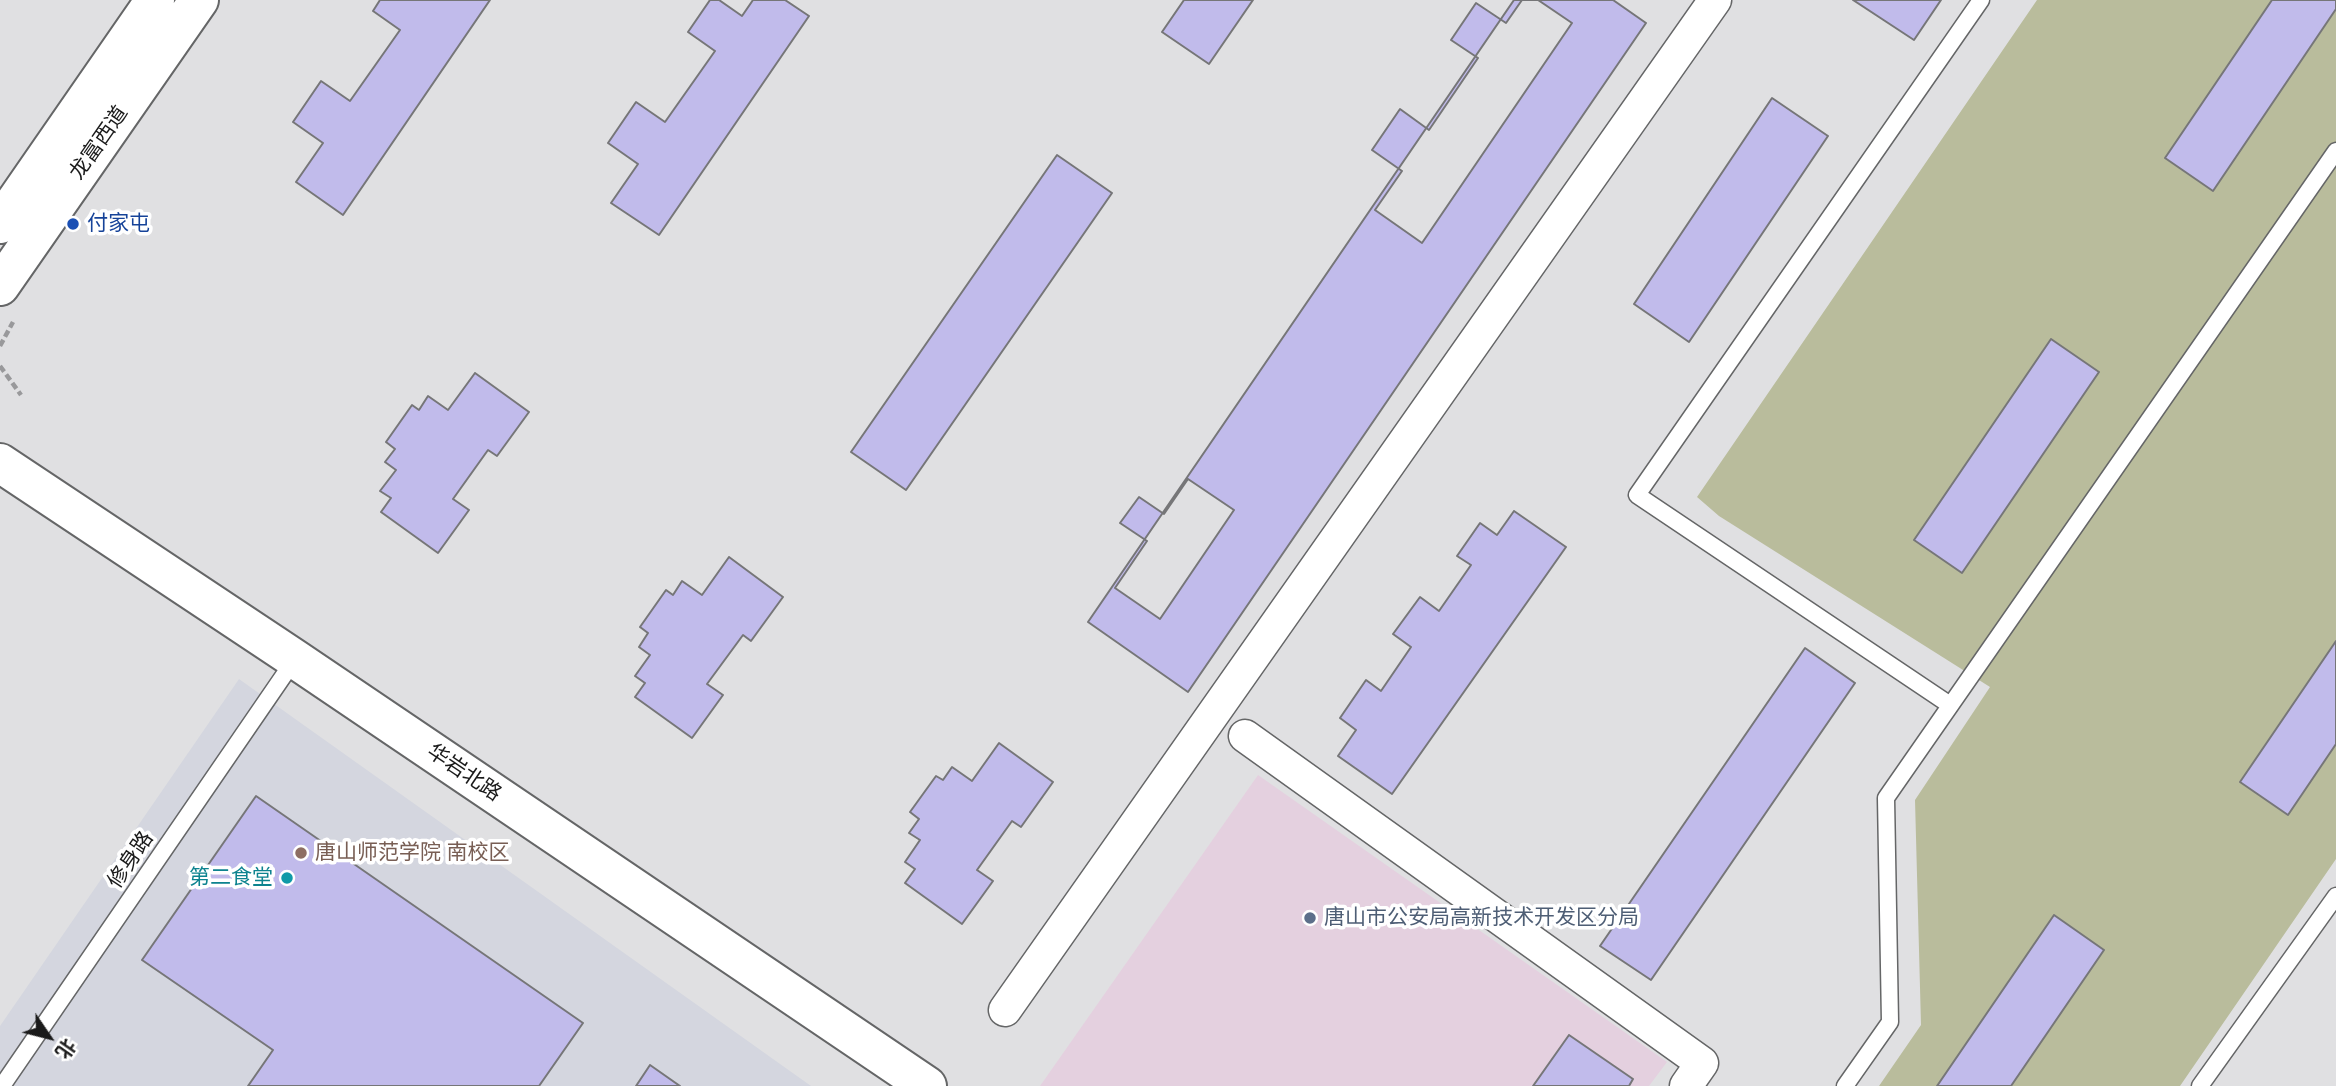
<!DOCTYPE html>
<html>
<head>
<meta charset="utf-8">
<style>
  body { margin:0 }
  #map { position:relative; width:2336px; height:1086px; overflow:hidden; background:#e0e0e2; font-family:"PT Sans","Noto Sans SC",sans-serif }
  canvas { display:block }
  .north { position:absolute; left:14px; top:1002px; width:70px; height:70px; -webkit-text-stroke:5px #fff; paint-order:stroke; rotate:125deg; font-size:19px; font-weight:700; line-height:28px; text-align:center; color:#1a1a1a }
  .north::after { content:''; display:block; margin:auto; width:24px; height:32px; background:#1a1a1a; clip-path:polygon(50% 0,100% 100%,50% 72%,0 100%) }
</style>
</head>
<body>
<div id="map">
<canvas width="2336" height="1086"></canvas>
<div class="north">北</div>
</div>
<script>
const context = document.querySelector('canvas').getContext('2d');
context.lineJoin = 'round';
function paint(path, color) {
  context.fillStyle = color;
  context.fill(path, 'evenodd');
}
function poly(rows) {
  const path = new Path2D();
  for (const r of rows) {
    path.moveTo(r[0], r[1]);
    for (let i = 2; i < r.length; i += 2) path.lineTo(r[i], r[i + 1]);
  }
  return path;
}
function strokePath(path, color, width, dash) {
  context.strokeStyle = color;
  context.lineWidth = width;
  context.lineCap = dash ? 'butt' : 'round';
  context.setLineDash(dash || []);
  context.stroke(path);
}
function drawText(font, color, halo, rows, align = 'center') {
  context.font = font + ' "PT Sans","Noto Sans SC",sans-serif';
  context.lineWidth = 7;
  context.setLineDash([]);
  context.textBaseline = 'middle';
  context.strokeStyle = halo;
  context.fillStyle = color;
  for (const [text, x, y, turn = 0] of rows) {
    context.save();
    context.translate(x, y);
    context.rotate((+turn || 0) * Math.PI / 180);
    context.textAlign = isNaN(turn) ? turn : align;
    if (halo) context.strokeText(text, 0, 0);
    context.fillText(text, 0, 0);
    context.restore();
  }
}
paint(poly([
  [1258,775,1667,1062,1649,1086,1040,1086]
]), '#e4d0df');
paint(poly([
  [239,679,811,1086,0,1086,0,1026]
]), '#d4d6df');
paint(poly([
  [2037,0,2336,0,2336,859,2180,1086,1879,1086,1921,1025,1915,800,1990,687,1719,516,1697,497]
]), '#b9bc9c');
const building = poly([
  [380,0,490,0,343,215,296,182,323,143,293,122,321,81,350,101,400,30,373,11,380,0],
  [710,0,719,0,742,16,753,0,785,0,809,16,659,235,611,203,638,164,608,143,636,102,665,122,715,51,688,32,710,0],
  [1184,0,1253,0,1209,64,1162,32,1184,0],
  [1514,0,1613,0,1646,23,1188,692,1088,622,1514,0],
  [1522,0,1538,0,1572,23,1422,243,1375,210,1402,171,1372,150,1400,109,1429,130,1478,58,1451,40,1476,3,1506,23,1522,0],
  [1853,0,1941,0,1914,40,1853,0],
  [2272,0,2336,0,2336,9,2213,191,2165,158,2272,0],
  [1772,98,1828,136,1689,342,1634,304,1772,98],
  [1057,155,1112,193,906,490,851,452,1057,155],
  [2051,339,2099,372,1962,573,1914,540,2051,339],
  [475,373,529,412,497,456,488,450,453,499,469,510,438,553,381,512,391,498,380,491,396,470,385,462,395,449,386,442,412,405,419,410,428,396,448,410,475,373],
  [1188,479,1234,510,1160,619,1115,588,1147,541,1120,523,1139,497,1164,514,1188,479],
  [1514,511,1566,547,1392,794,1338,756,1356,730,1340,718,1366,680,1381,691,1411,647,1393,634,1420,597,1439,611,1471,565,1457,556,1480,523,1497,535,1514,511],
  [729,557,783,597,751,641,743,635,707,684,723,695,692,738,635,697,645,683,635,676,650,655,639,647,648,633,640,627,666,590,673,595,682,581,702,595,729,557],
  [2336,641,2336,744,2288,815,2240,782,2336,641],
  [1805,648,1855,683,1651,980,1600,946,1805,648],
  [999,743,1053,782,1021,827,1012,821,977,870,993,881,962,924,905,883,915,869,905,862,920,840,909,833,919,819,910,812,936,776,943,780,952,767,972,781,999,743],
  [256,796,583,1023,539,1086,248,1086,273,1050,142,960,256,796],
  [2054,915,2104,950,2011,1086,1937,1086,2054,915],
  [1569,1035,1633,1079,1629,1086,1533,1086,1569,1035],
  [650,1065,680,1086,636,1086,650,1065]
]);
paint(building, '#c1bbeb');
strokePath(building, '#767678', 2);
const service = poly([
  [1950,705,1637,495,1981,0],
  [2,1086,295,659],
  [1845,1086,1890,1022,1886,798,2336,151],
  [2200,1086,2336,896]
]);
const minor = poly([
  [1245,736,1702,1063,1686,1086],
  [1005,1010,1715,0]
]);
const tertiary = poly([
  [0,463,295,659,927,1086]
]);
const secondary = poly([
  [0,224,155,0],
  [0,286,199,0]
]);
strokePath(service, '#656667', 19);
strokePath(minor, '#656667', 35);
strokePath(tertiary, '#656667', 42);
strokePath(secondary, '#656667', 42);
strokePath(poly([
  [0,346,13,322],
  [0,366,21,395]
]), '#99999b', 4.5, [7, 3.5]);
strokePath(service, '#fff', 16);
strokePath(minor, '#fff', 32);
strokePath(tertiary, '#fff', 38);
strokePath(secondary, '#fff', 38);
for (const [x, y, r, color] of [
  [73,224,7,"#1a4fb4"],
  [301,853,7,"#8d6e63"],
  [287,878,7,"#0f9aa8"],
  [1310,918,7,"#5c6f8a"]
]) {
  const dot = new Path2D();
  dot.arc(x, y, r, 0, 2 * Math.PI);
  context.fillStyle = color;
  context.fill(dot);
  strokePath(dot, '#fff', 2.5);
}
drawText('21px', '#1a1a1a', '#fff', [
  ["龙富西道",99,143,-55],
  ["华岩北路",464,773,34],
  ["修身路",131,860,-56]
]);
drawText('21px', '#164399', '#fff', [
  ["付家屯",87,224]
], 'left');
drawText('21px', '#785e54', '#fff', [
  ["唐山师范学院 南校区",315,853]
], 'left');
drawText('21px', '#0d838f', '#fff', [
  ["第二食堂",273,878]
], 'right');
drawText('21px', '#4e5e75', '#fff', [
  ["唐山市公安局高新技术开发区分局",1324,918]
], 'left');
</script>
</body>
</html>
